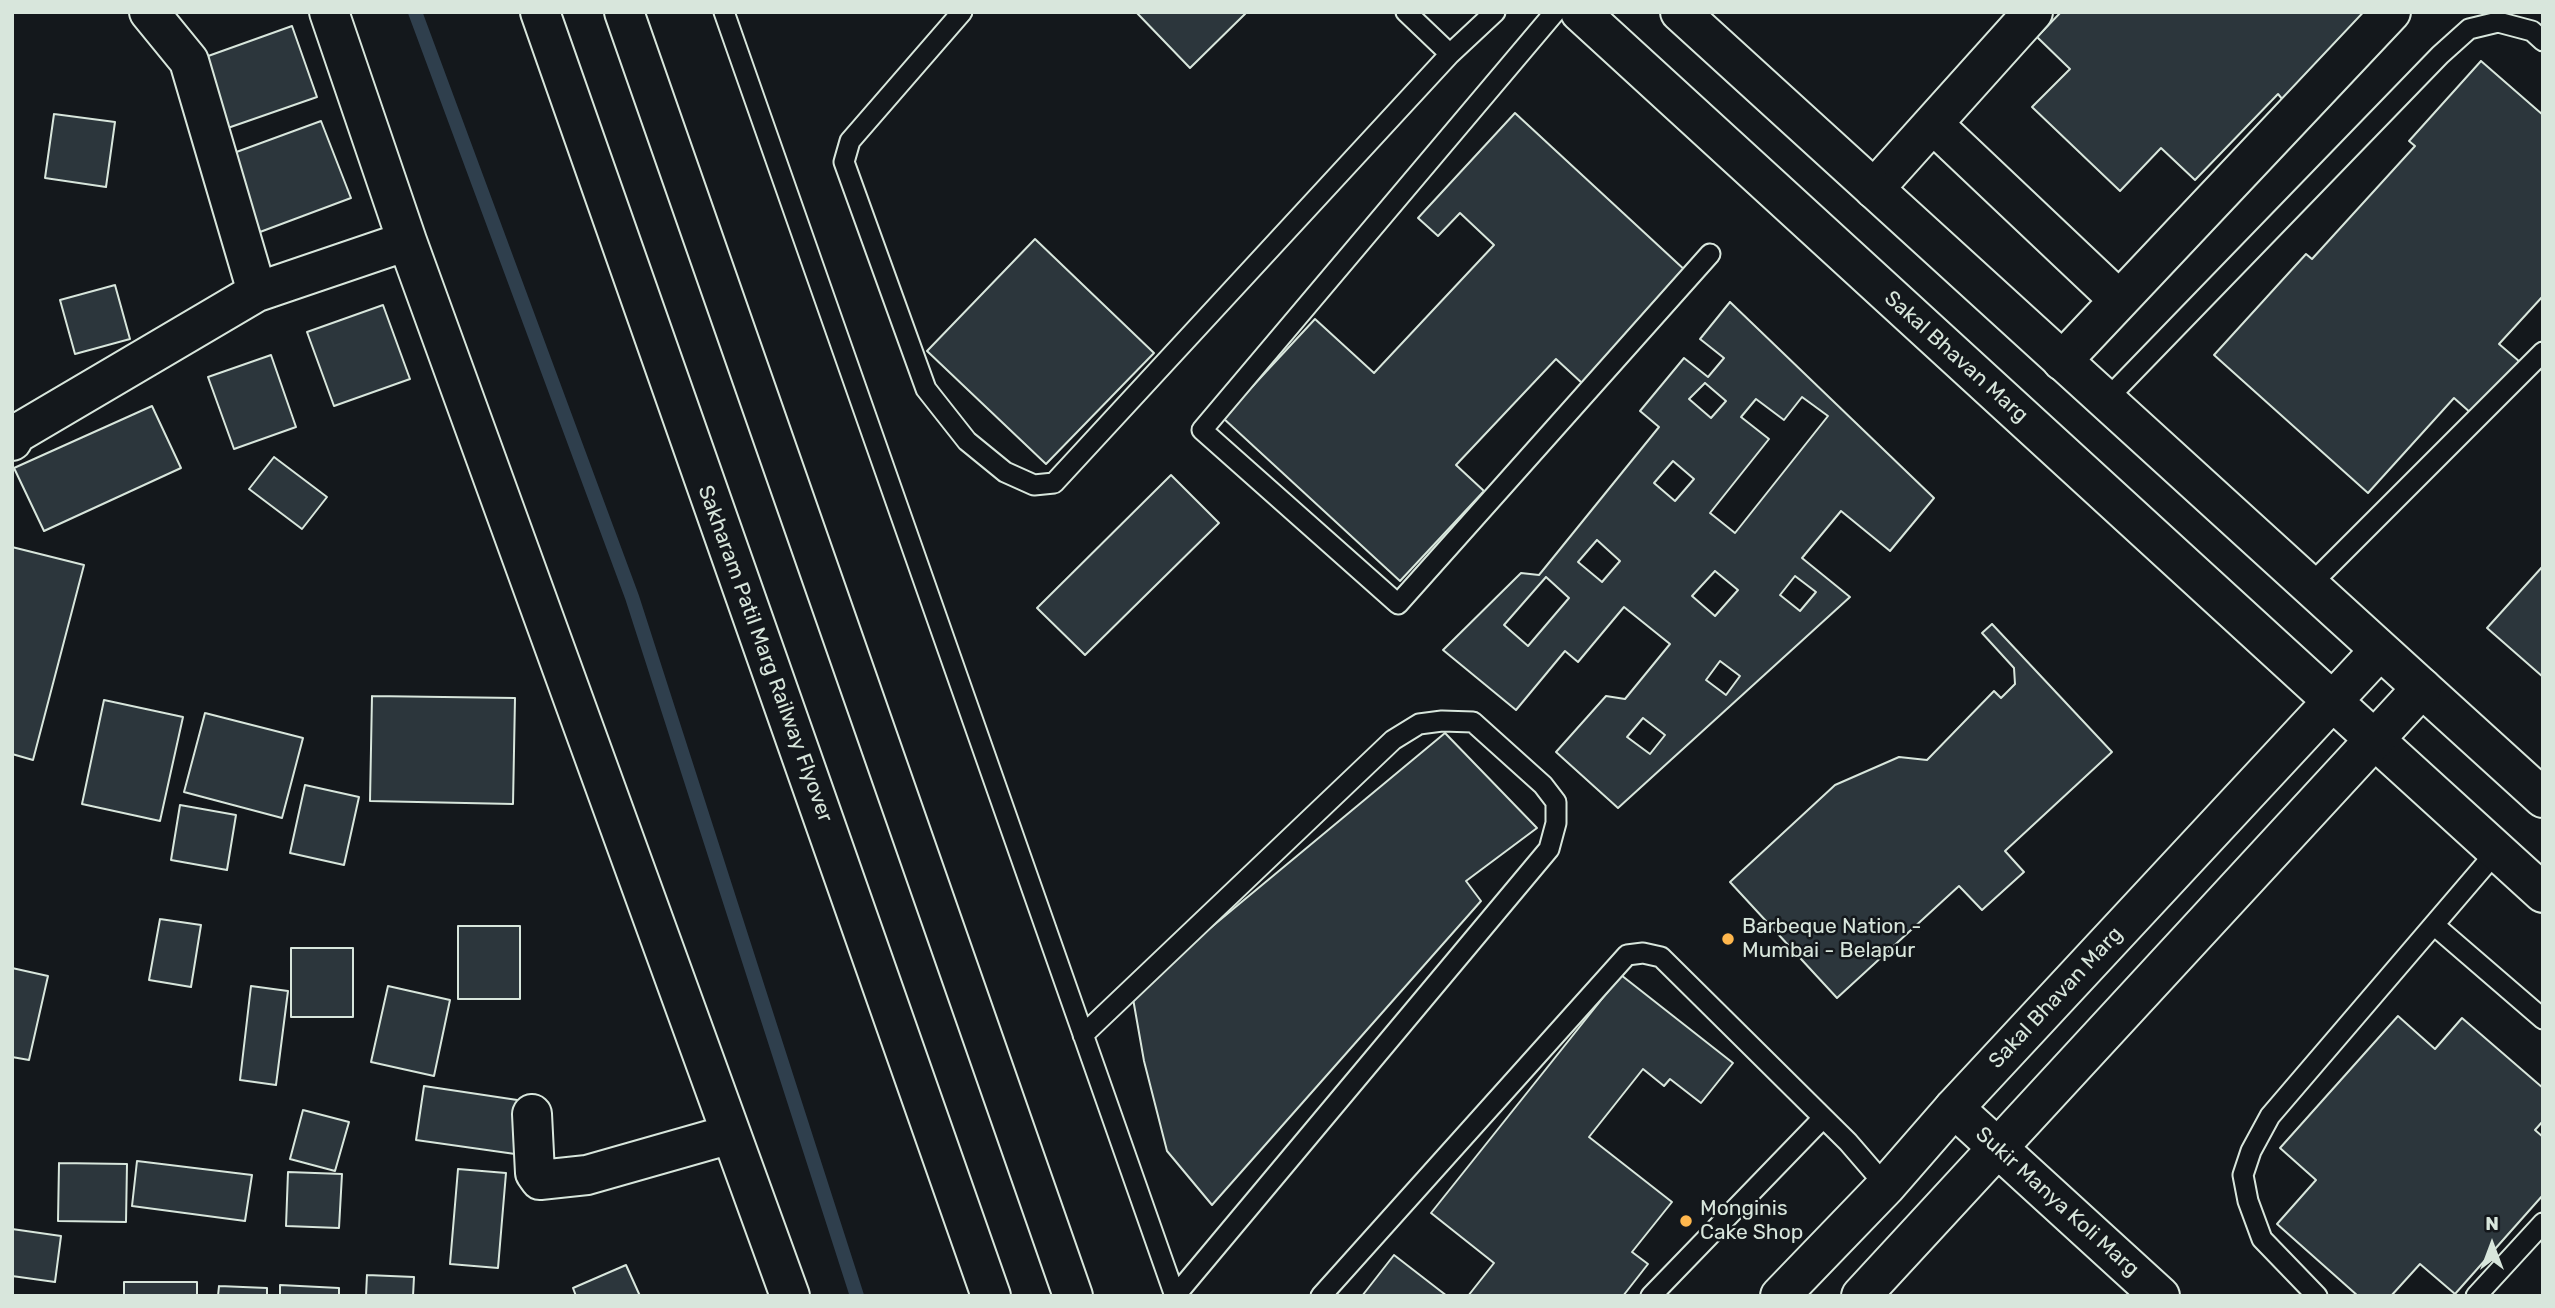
<!DOCTYPE html>
<html>
<head>
<meta charset="utf-8">
<style>
  body { margin:0 }
  #map { position:relative; width:2555px; height:1308px; overflow:hidden; background:#14181c; font-family:Rubik,sans-serif }
  canvas { display:block }
  .frame { position:absolute; inset:0; border:14px solid #d8e6dc; pointer-events:none }
  .north { position:absolute; left:2457px; top:1210px; width:70px; height:70px; -webkit-text-stroke:5px #14181c; paint-order:stroke; rotate:0deg; font-size:19px; font-weight:700; line-height:28px; text-align:center; color:#d8e6dc }
  .north::after { content:''; display:block; margin:auto; width:24px; height:32px; background:#d8e6dc; clip-path:polygon(50% 0,100% 100%,50% 72%,0 100%) }
</style>
</head>
<body>
<div id="map">
<canvas width="2555" height="1308"></canvas>
<div class="frame"></div>
<div class="north">N</div>
</div>
<script>
const context = document.querySelector('canvas').getContext('2d');
context.lineJoin = 'round';
function poly(rows) {
  const path = new Path2D();
  for (const r of rows) {
    path.moveTo(r[0], r[1]);
    for (let i = 2; i < r.length; i += 2) path.lineTo(r[i], r[i + 1]);
  }
  return path;
}
function strokePath(path, color, width, dash) {
  context.strokeStyle = color;
  context.lineWidth = width;
  context.lineCap = dash ? 'butt' : 'round';
  context.setLineDash(dash || []);
  context.stroke(path);
}
function paint(path, color) {
  context.fillStyle = color;
  context.fill(path, 'evenodd');
}
function drawText(font, color, halo, rows, align = 'center') {
  context.font = font + ' Rubik,sans-serif';
  context.lineWidth = 5;
  context.setLineDash([]);
  context.textBaseline = 'middle';
  context.strokeStyle = halo;
  context.fillStyle = color;
  for (const [text, x, y, turn = 0] of rows) {
    context.save();
    context.translate(x, y);
    context.rotate((+turn || 0) * Math.PI / 180);
    context.textAlign = isNaN(turn) ? turn : align;
    if (halo) context.strokeText(text, 0, 0);
    context.fillText(text, 0, 0);
    context.restore();
  }
}
strokePath(poly([
  [415,12,632,597,857,1296]
]), '#2f3f4d', 14);
const building = poly([
  [1136,12,1247,12,1190,68,1136,12],
  [2061,12,2368,12,2283,100,2278,94,2195,180,2161,148,2120,191,2032,107,2070,69,2037,37,2061,12],
  [292,26,317,97,222,130,197,60,292,26],
  [2481,61,2543,115,2543,296,2499,344,2520,362,2472,414,2454,398,2368,493,2214,355,2306,254,2312,259,2415,146,2409,141,2481,61],
  [1515,113,1687,272,1583,384,1556,359,1456,465,1484,491,1400,581,1223,418,1315,319,1374,373,1494,245,1460,213,1438,236,1418,218,1515,113],
  [54,114,115,122,106,187,45,178,54,114],
  [321,121,351,198,260,232,231,154,321,121],
  [1035,239,1154,353,1046,464,927,351,1035,239],
  [115,285,130,339,75,354,60,300,115,285],
  [1730,302,1934,498,1890,551,1841,511,1802,558,1850,597,1618,808,1556,752,1606,696,1625,699,1670,644,1624,607,1578,662,1565,651,1516,710,1443,650,1521,573,1539,575,1659,427,1640,411,1684,358,1708,377,1724,358,1700,339,1730,302],
  [1705,383,1726,401,1711,418,1689,399,1705,383],
  [1802,397,1828,416,1735,533,1710,513,1769,439,1741,417,1756,399,1784,420,1802,397],
  [1673,461,1694,479,1675,501,1654,483,1673,461],
  [1597,540,1620,561,1602,582,1578,562,1597,540],
  [1715,571,1738,590,1715,616,1692,596,1715,571],
  [1795,576,1816,592,1800,611,1780,595,1795,576],
  [1546,577,1569,598,1528,646,1504,625,1546,577],
  [1720,661,1740,676,1726,695,1706,680,1720,661],
  [1643,718,1665,735,1650,754,1627,737,1643,718],
  [383,305,410,379,334,406,307,332,383,305],
  [271,355,296,427,234,449,208,377,271,355],
  [152,406,181,468,44,531,14,468,152,406],
  [274,457,327,497,302,529,249,489,274,457],
  [1171,475,1219,523,1085,655,1037,608,1171,475],
  [12,547,84,565,33,760,12,754,12,547],
  [2543,566,2543,677,2487,628,2543,566],
  [1992,624,2112,752,2005,851,2024,872,1982,910,1959,886,1837,998,1730,882,1835,785,1899,757,1927,760,1994,691,2001,698,2015,684,2014,668,1982,633,1992,624],
  [372,696,515,698,513,804,370,801,372,696],
  [104,700,183,717,160,821,82,804,104,700],
  [205,713,303,738,282,818,184,792,205,713],
  [1445,733,1537,828,1466,881,1481,901,1212,1205,1167,1151,1144,1061,1132,993,1445,733],
  [305,785,359,797,344,865,290,853,305,785],
  [180,805,236,815,227,870,171,860,180,805],
  [160,919,201,925,191,987,149,980,160,919],
  [458,926,520,926,520,999,458,999,458,926],
  [291,948,353,948,353,1017,291,1017,291,948],
  [12,968,48,976,29,1060,12,1057,12,968],
  [1621,975,1733,1063,1701,1103,1670,1079,1664,1086,1643,1069,1589,1137,1672,1202,1632,1252,1648,1264,1623,1296,1468,1296,1494,1263,1431,1213,1621,975],
  [251,986,288,991,276,1085,240,1080,251,986],
  [388,986,450,1000,434,1076,371,1062,388,986],
  [2398,1016,2435,1049,2462,1018,2543,1088,2543,1121,2535,1130,2543,1137,2543,1195,2455,1294,2420,1264,2391,1296,2358,1296,2277,1224,2316,1180,2280,1148,2398,1016],
  [424,1086,524,1101,515,1154,416,1140,424,1086],
  [303,1110,349,1122,335,1171,290,1159,303,1110],
  [137,1161,252,1175,245,1221,132,1206,137,1161],
  [59,1163,127,1164,126,1222,58,1221,59,1163],
  [458,1169,506,1173,498,1268,450,1264,458,1169],
  [288,1172,342,1174,339,1228,286,1226,288,1172],
  [12,1229,61,1236,55,1282,12,1276,12,1229],
  [1394,1255,1447,1296,1362,1296,1394,1255],
  [626,1265,640,1296,576,1296,573,1288,626,1265],
  [367,1275,414,1277,413,1296,366,1296,367,1275],
  [124,1282,197,1282,197,1296,124,1296,124,1282],
  [280,1285,339,1288,339,1296,280,1296,280,1285],
  [219,1286,267,1288,267,1296,218,1296,219,1286]
]);
paint(building, '#2c363c');
strokePath(building, '#d8e6dc', 2);
const service = poly([
  [724,12,1175,1296],
  [962,12,850,141,844,162,926,389,967,441,1005,472,1034,485,1054,483,1450,54,1495,12],
  [1406,12,1450,54],
  [1555,12,1202,430,1398,604,1710,254],
  [2106,400,2440,55,2469,29,2498,22,2532,31,2543,41],
  [2309,586,2543,352],
  [2434,925,2543,1019],
  [1083,1035,1393,740,1419,724,1442,721,1473,722,1543,785,1556,802,1556,823,1549,849,1175,1296],
  [1321,1296,1627,955,1643,953,1661,957,1848,1142,1886,1186],
  [1651,1296,1823,1118],
  [2317,1296,2262,1239,2248,1201,2243,1175,2251,1151,2270,1116,2497,851],
  [2476,1296,2543,1223]
]);
const minor = poly([
  [149,12,189,61,257,292],
  [329,12,407,241,790,1296],
  [1933,124,2119,300],
  [1874,189,2033,12],
  [2062,361,2391,12],
  [12,441,16,434,257,292,407,241],
  [1954,1108,2160,1296],
  [532,1114,535,1173,540,1180,587,1175,731,1134]
]);
const tertiary = poly([
  [2422,688,2543,798],
  [2375,740,2543,893]
]);
const secondary = poly([
  [1580,12,2375,740],
  [1680,12,2422,688,1861,1296],
  [1780,1296,1886,1186,1954,1108,2380,650]
]);
const primary = poly([
  [540,12,991,1296],
  [624,12,1073,1296]
]);
strokePath(service, '#d8e6dc', 23);
strokePath(minor, '#d8e6dc', 42);
strokePath(tertiary, '#d8e6dc', 42);
strokePath(secondary, '#d8e6dc', 42);
strokePath(primary, '#d8e6dc', 42);
strokePath(service, '#14181c', 19);
strokePath(minor, '#14181c', 38);
strokePath(tertiary, '#14181c', 38);
strokePath(secondary, '#14181c', 38);
strokePath(primary, '#14181c', 38);
for (const [x, y, r, color] of [
  [1728,939,7,"#ffb74d"],
  [1686,1221,7,"#ffb74d"]
]) {
  const dot = new Path2D();
  dot.arc(x, y, r, 0, 2 * Math.PI);
  context.fillStyle = color;
  context.fill(dot);
  strokePath(dot, '#14181c', 2.5);
}
drawText('21px', '#d8e6dc', '#14181c', [
  ["Sakal Bhavan Marg",1956,357,42],
  ["Sakharam Patil Marg Railway Flyover",765,654,70],
  ["Sakal Bhavan Marg",2056,998,-47],
  ["Sukir Manya Koli Marg",2057,1202,42]
]);
drawText('21px', '#d8e6dc', '#14181c', [
  ["Barbeque Nation -",1742,927],
  ["Mumbai - Belapur",1742,951],
  ["Monginis",1700,1209],
  ["Cake Shop",1700,1233]
], 'left');
</script>
</body>
</html>
